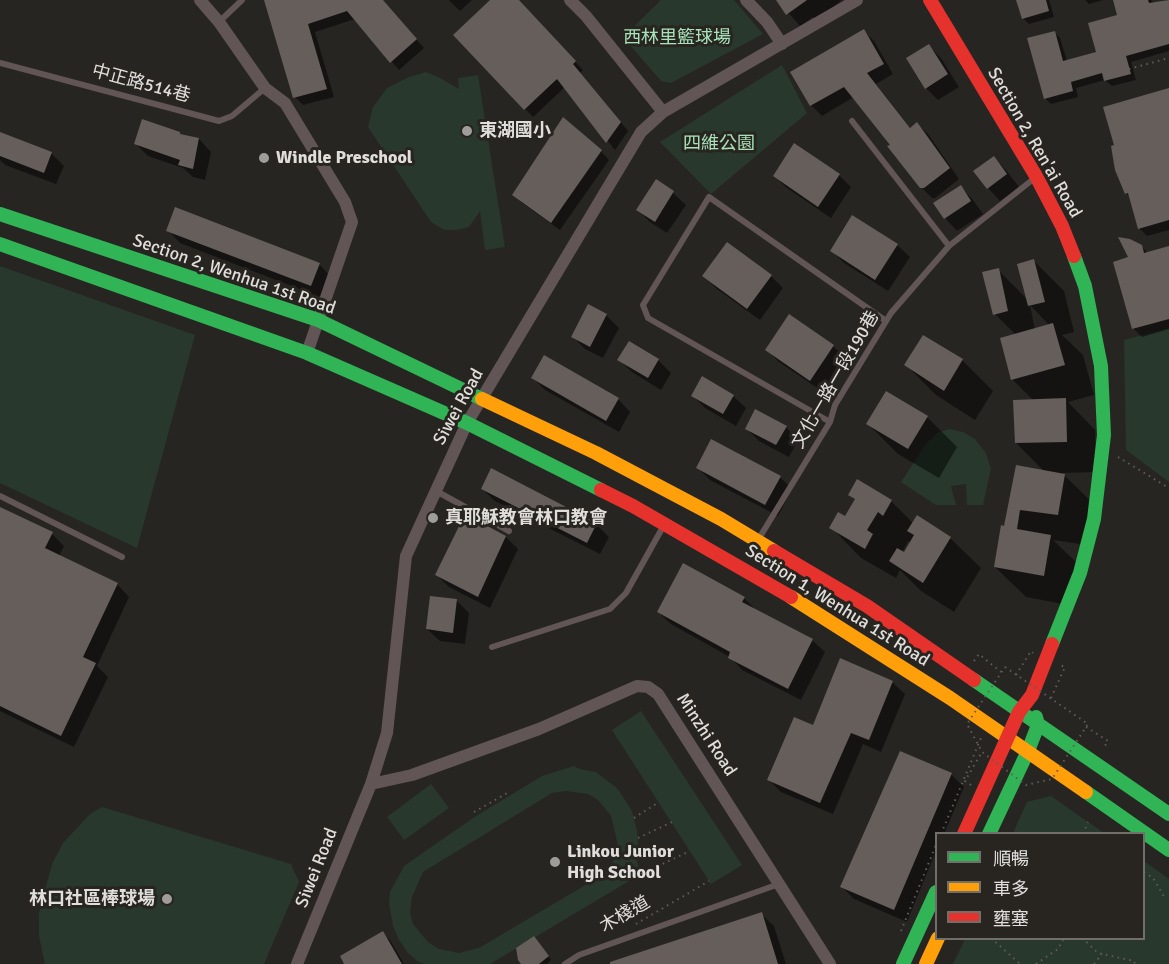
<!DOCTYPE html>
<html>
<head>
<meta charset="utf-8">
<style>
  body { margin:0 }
  #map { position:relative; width:1169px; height:964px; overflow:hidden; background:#272522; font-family:Signika,"Noto Sans TC",sans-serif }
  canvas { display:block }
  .legend { position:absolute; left:935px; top:832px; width:210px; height:108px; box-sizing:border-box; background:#282521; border:2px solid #726f6b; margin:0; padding:8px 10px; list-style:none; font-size:18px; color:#e0dedb }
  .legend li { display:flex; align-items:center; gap:12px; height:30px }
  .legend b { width:30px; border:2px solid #726f6b }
</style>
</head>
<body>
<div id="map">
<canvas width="1169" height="964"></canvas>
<ul class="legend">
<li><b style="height:8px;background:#30b455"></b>順暢</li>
<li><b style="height:8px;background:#ff9f0a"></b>車多</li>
<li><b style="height:8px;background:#e5322d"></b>壅塞</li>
</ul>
</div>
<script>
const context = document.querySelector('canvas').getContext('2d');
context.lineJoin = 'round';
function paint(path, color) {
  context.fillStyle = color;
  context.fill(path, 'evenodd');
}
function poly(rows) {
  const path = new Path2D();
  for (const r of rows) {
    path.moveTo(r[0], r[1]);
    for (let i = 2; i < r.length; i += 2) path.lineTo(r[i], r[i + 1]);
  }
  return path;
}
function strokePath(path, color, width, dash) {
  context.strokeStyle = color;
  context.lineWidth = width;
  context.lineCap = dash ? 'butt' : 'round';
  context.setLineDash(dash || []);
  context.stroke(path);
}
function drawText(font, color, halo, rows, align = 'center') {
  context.font = font + ' Signika,"Noto Sans TC",sans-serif';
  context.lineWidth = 6;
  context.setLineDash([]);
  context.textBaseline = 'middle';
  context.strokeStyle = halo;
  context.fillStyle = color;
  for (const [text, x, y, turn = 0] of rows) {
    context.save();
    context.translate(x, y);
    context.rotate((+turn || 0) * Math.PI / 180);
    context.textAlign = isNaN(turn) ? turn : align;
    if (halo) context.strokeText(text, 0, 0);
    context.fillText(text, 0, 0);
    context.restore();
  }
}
paint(poly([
  [661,0,734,0,763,34,671,83,661,81,623,37],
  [782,65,807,113,711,194,660,142],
  [426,72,440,78,459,89,458,78,478,75,505,247,485,250,480,211,469,227,457,230,444,230,431,222,368,127,373,107,387,88,409,77],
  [0,266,195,335,137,548,0,483],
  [1169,328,1169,482,1126,450,1124,340],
  [949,429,963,432,975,439,986,453,991,469,983,505,967,505,966,484,951,486,956,505,936,505,901,482,926,444,937,433],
  [641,711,742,865,711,884,612,730],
  [574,766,579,769,596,772,618,789,623,797,632,811,637,831,638,844,636,858,641,874,490,964,424,964,417,961,408,953,399,940,393,926,389,903,390,892,404,866,476,816,542,776],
  [566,791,588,794,598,800,611,816,618,845,613,861,607,869,599,877,479,948,459,953,439,949,428,942,413,924,410,913,412,897,423,872,552,793],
  [431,784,449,808,404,840,387,817],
  [1051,796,1088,822,1104,833,1013,833,1027,802],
  [102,807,291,864,299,882,264,964,45,964,39,936,39,913,52,864,63,843,90,814],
  [1144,861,1169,879,1169,964,953,964,965,939,1144,938]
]), '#28382c');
paint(poly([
  [266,0,382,0,424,48,399,70,355,19,315,32,334,97,303,105,295,97],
  [449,0,472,0,460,11],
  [493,0,517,0,583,70,580,73,628,131,615,150,565,87,533,117,455,36],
  [777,0,842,0,816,20,813,17,800,26],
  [1018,0,1049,0,1054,17,1029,24,1023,18],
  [1085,0,1103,0,1089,4],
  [1114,0,1152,0,1153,4,1169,0,1169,51,1131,62,1136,80,1112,86,1105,80,1076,88,1078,97,1051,104,1045,98,1054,32,1060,38,1067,61,1098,53,1119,16],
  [863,31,874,41,893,74,876,84,911,129,917,124,928,134,959,179,935,198,932,198,921,187,892,145,854,97,822,116,811,105,792,72],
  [929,46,941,58,959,87,938,100,926,88],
  [1169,90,1169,230,1147,236,1139,228,1130,197,1126,193],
  [0,134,51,153,64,166,56,184,5,165,0,160],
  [182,136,199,139,211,152,205,180,193,177,183,168,148,156,136,144],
  [601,151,609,160,560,230,522,203,514,195],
  [994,158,1006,170,1019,187,1000,201,988,188],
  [839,175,851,187,831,218,787,188,774,176],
  [656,181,673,193,686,205,667,233,650,222,638,210],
  [961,187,973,200,983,214,957,231,945,218],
  [168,230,319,264,331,277,323,298,180,243],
  [897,245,910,257,888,291,844,263,832,251],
  [1141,246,1148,253,1169,247,1169,329,1142,337,1133,328],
  [1034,261,1064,291,1074,332,1062,335,1083,355,1094,395,1068,402,1095,430,1096,472,1062,473,1095,505,1087,545,1053,540,1081,567,1074,606,1026,597,995,567,1005,528,1045,472,1016,443,1034,401,1012,379,1016,335,995,314,998,270,1028,300],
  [1030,305,1050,326,1035,330],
  [704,276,771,276,783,288,760,320,717,289],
  [606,315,619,328,603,358,585,349,572,336],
  [789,316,833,346,846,358,823,392,779,362,766,349],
  [924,337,963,361,993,391,975,420,936,395,906,365],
  [619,360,658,360,671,373,661,390,632,372],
  [533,378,618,399,630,412,619,432,545,390],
  [693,396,733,396,746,408,736,426,705,408],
  [927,417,957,447,939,478,898,454,868,424],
  [786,427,798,440,789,457,759,441,747,429],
  [698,468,780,477,792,489,778,516,710,480],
  [482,489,596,524,609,537,600,554,495,501],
  [850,495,891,501,913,523,917,517,950,538,981,568,954,612,921,591,900,570,896,578,861,558,831,527,845,518,856,500],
  [908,541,911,543,904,554,902,553],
  [0,509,52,534,64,546,59,556,117,584,129,597,97,666,108,677,74,747,0,711],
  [506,537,518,549,490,608,449,587,437,575],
  [744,598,756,610,812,640,825,652,801,700,742,670,730,657,671,624,658,612],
  [456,600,469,613,465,644,440,641,427,629],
  [892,682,905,694,881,752,863,744,833,814,781,792,768,779,814,727],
  [951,774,964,787,944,834,936,834,936,851,907,922,854,899,842,887],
  [761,914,774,926,786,964,618,964],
  [383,933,390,940,404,964,346,964],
  [538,942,551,960,547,964,523,964]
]), '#0007');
paint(poly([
  [264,0,383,0,417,39,390,63,347,11,308,24,327,89,293,98],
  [490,0,519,0,576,61,573,64,621,122,606,143,557,79,524,110,453,35],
  [776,0,807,0,786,15],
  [1016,0,1046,0,1049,11,1022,19],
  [1113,0,1148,0,1149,3,1169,0,1169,44,1126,56,1131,74,1104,81,1102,73,1071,82,1073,91,1044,99,1027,38,1055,31,1063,61,1096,52,1088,23,1117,15],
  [864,29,884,64,867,73,910,128,917,122,950,168,924,188,920,188,887,146,890,145,844,87,810,106,790,72],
  [929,44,948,74,925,89,906,58],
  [1169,88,1169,220,1138,229,1128,193,1125,194,1115,170,1111,146,1114,145,1103,107],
  [563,117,602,150,551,223,512,195],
  [142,119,180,132,180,134,199,138,193,169,178,165,180,160,134,144],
  [0,132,52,152,44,173,0,156],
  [794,143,840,174,818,207,773,176],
  [994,156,1007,174,987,189,973,171],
  [656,179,674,191,655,222,636,210],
  [961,185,971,201,944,219,933,203],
  [175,207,320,263,311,286,166,231],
  [852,215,898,244,875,280,830,251],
  [1118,237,1130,239,1142,245,1144,253,1169,246,1169,319,1132,329,1113,262,1128,257],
  [727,242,772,275,747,309,702,276],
  [1034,259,1045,302,1028,306,1017,264],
  [999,268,1008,311,993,315,982,272],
  [588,304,607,314,590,347,571,337],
  [789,314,834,345,810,381,765,350],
  [1053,323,1065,365,1011,380,1000,338],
  [923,335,963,359,944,391,904,365],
  [629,341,659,359,648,378,617,360],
  [544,355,619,398,606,421,531,378],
  [702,376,734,395,723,414,691,396],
  [886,391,928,416,908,449,866,424],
  [1066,398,1067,442,1015,443,1013,400],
  [755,409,787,426,776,445,745,429],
  [711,439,781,476,765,505,696,468],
  [1016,465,1065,474,1058,515,1020,510,1017,529,1051,535,1044,576,994,567,1001,525,1004,526],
  [491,468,597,523,587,543,481,489],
  [857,479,892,500,883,516,878,512,867,530,873,534,865,549,829,528,838,512,845,516,855,499,848,495],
  [0,507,53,532,45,548,118,583,83,657,96,663,61,736,0,706],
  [465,514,506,536,478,597,435,575],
  [917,515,951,537,923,583,889,561,897,548,904,552,914,535,907,531],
  [683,563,745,597,742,602,813,639,788,689,728,658,730,652,657,612],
  [430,596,457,599,453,633,426,629],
  [840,658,893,681,869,740,851,733,820,803,767,780,794,717,813,725],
  [900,751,952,773,894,910,840,887],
  [762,912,778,964,610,964,610,962],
  [383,931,402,964,344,964,340,956],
  [534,936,549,956,539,964,521,964,518,960,516,948]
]), '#665e5a');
strokePath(poly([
  [1129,69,1169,58],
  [1118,457,1169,488],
  [974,661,979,654,1001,672],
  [1016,675,1031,651,1033,653],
  [1051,698,1065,667,1060,665],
  [1086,727,1108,741,1103,749],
  [971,785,965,781,982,752],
  [474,812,509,792],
  [634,818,659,802],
  [941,834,981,738],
  [1083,834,1088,822],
  [638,838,672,822],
  [1144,872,1153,878,1165,898],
  [641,874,690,851],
  [636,924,709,881],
  [901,931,936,845],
  [991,938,1020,964],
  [1082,938,1098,953,1134,961,1135,964],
  [1036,964,1058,949,1064,938],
  [1094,964,1102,954]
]), '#625b59', 2, [1.5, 4.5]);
strokePath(poly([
  [219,22,242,0],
  [0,63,219,121,232,116,265,88],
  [852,121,949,246],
  [830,422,648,318,643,305,709,197,886,321],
  [436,491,509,531],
  [0,496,122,557],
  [758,540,830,422,835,405,891,313,949,246,1036,177],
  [492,647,610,609,626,593,664,525],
  [565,964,579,955,779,884]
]), '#615555', 6);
strokePath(poly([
  [200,0,219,22,265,88,285,103,345,202,352,222,307,353],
  [570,0,586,16,663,112],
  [746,0,767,22,782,44],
  [371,784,412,775,539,729,637,686,648,687,658,694,830,964],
  [297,964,371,784,387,733,406,556,467,423,641,132,663,112,857,0]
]), '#615555', 12);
strokePath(poly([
  [0,214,318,320,482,399],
  [0,244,307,353,467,423,601,490],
  [1052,644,1080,573,1094,519,1104,435,1101,366,1085,286,1074,256],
  [974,680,1169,814],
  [1086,792,1169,850],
  [989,834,1028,751,1038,725,1036,717],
  [903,964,936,892]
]), '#30b455', 14);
strokePath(poly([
  [482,399,596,453,721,519,774,551],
  [791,597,950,698,1086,792],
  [926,964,938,938]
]), '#ff9f0a', 14);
strokePath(poly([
  [930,0,1036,176,1062,226,1074,256],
  [601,490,633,506,791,597],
  [774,551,867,606,974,680],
  [964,834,1019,712,1032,695,1052,644]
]), '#e5322d', 14);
strokePath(poly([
  [1005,667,1088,724,1052,779,1026,785,982,752,967,724,1005,667]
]), '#625b59', 2, [1.5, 4.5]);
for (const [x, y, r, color] of [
  [467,131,6,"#9f9d9a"],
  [264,158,6,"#9f9d9a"],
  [433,518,6,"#9f9d9a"],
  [555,862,6,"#9f9d9a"],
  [167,899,6,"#9f9d9a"]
]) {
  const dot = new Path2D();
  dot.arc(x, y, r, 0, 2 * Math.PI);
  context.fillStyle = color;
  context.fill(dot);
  strokePath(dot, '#282521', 2);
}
drawText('18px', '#a7e2b9', '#282521', [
  ["西林里籃球場",677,38],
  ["四維公園",719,144]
]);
drawText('18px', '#e0dedb', '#282521', [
  ["中正路514巷",141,84,15],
  ["Section 2, Ren'ai Road",1034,143,60],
  ["Section 2, Wenhua 1st Road",234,275,19],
  ["文化一路一段190巷",836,380,-60],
  ["Siwei Road",459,407,-61],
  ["Section 1, Wenhua 1st Road",837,606,32],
  ["Minzhi Road",706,735,57],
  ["Siwei Road",317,868,-68],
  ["木棧道",625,915,-30]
]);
drawText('bold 18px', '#e0dedb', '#282521', [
  ["東湖國小",479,131],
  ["Windle Preschool",276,158],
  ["真耶穌教會林口教會",445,518],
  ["Linkou Junior",567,852],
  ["High School",567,873],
  ["林口社區棒球場",155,899,"right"]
], 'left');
</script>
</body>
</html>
